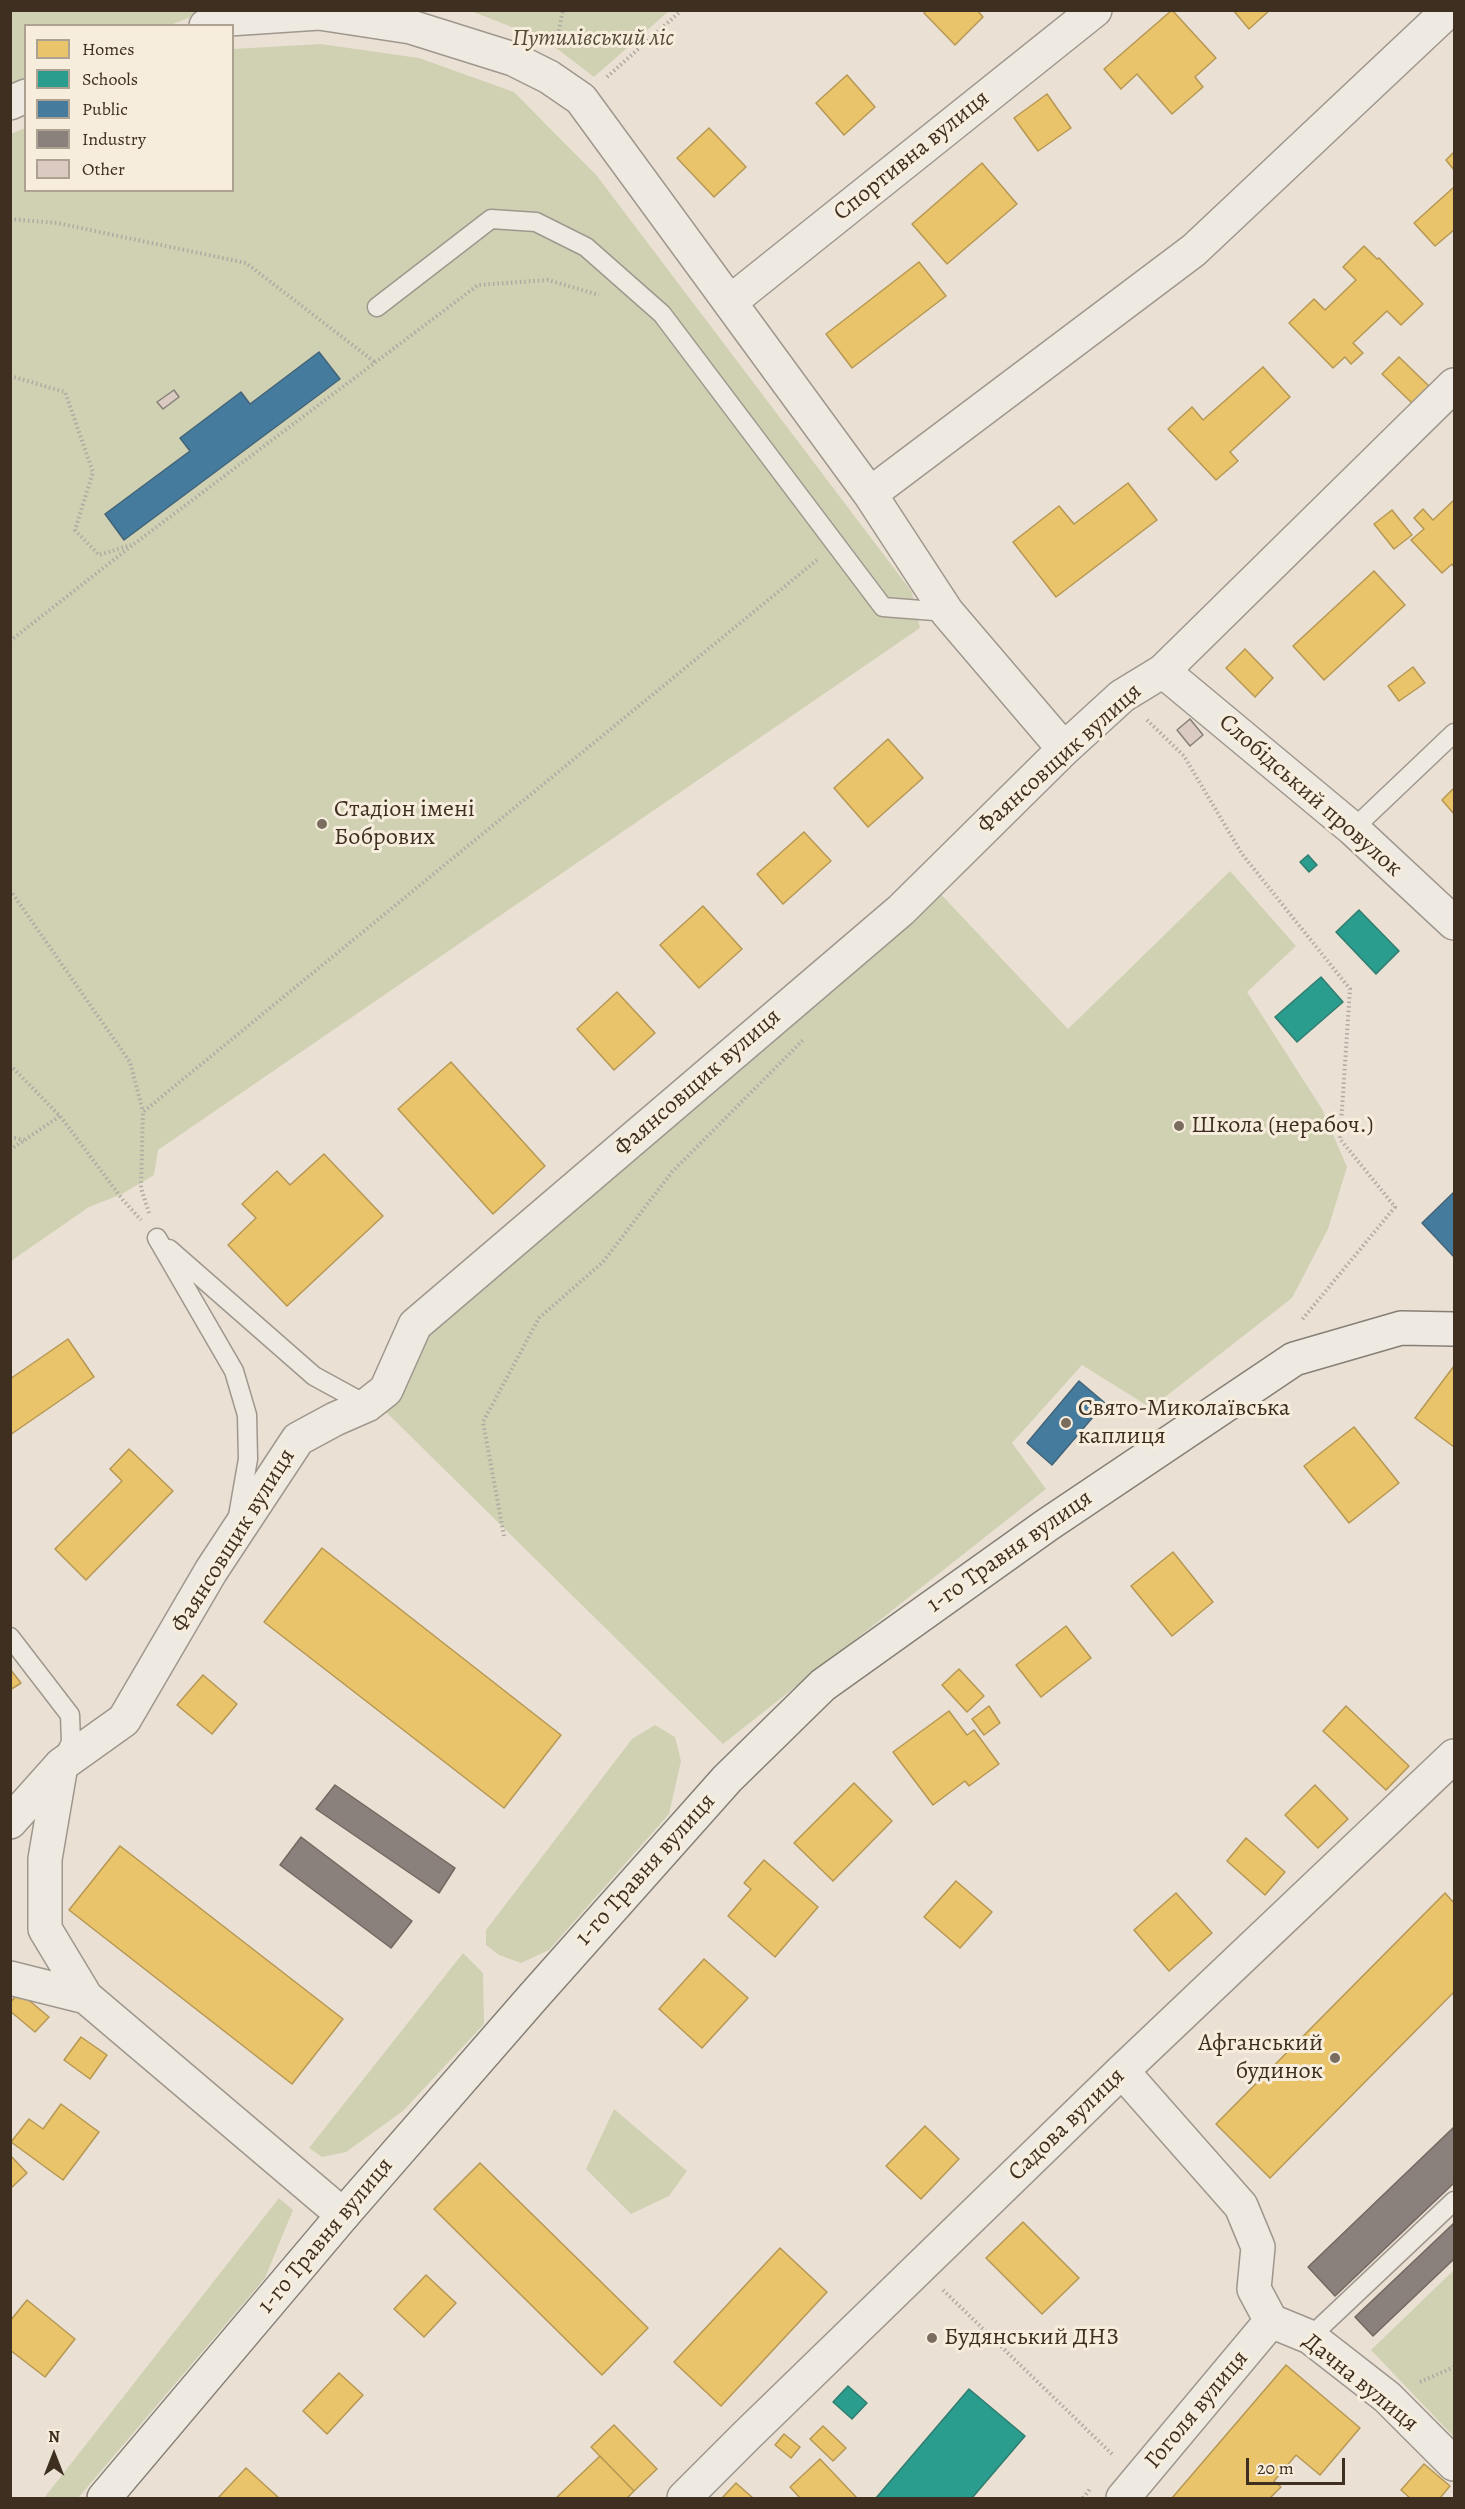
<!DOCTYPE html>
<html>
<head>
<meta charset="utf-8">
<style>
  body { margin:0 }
  #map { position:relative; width:1465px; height:2509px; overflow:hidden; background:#eae1d4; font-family:Alegreya,serif }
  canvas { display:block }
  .frame { position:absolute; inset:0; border:12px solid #3e2f20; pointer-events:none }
  .legend { position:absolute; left:24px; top:24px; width:210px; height:168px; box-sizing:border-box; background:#f7eddd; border:2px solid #ada191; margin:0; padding:8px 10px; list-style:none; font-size:18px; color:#3e2f20 }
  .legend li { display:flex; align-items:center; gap:12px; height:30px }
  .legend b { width:30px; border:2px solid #ada191 }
  .north { position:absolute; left:24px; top:2425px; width:60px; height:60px; -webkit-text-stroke:4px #f7eddd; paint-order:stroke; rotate:0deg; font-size:16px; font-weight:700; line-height:24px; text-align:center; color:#3e2f20 }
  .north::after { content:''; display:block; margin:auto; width:21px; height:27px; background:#3e2f20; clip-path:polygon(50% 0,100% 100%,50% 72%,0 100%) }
  .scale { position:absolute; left:1246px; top:2458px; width:99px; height:27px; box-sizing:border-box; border:3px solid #3e2f20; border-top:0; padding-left:8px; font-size:18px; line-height:21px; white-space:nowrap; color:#3e2f20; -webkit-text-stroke:4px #f7eddd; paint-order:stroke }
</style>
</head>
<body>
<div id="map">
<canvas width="1465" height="2509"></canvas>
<div class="frame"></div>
<ul class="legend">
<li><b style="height:16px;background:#e9c46a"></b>Homes</li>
<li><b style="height:16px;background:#2a9d8f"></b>Schools</li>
<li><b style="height:16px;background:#457b9d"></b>Public</li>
<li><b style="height:16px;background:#8a817c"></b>Industry</li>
<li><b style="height:16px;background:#dacac2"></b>Other</li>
</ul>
<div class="north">N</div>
<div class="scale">20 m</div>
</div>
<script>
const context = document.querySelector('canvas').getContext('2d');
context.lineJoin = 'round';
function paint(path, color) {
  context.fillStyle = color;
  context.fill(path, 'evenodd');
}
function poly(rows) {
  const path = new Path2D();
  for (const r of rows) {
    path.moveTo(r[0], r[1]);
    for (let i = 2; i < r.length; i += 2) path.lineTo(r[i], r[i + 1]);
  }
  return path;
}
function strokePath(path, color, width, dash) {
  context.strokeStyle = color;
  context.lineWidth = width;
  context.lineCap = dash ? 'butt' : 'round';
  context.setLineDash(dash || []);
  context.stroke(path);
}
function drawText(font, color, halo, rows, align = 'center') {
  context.font = font + ' Alegreya,serif';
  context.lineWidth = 6;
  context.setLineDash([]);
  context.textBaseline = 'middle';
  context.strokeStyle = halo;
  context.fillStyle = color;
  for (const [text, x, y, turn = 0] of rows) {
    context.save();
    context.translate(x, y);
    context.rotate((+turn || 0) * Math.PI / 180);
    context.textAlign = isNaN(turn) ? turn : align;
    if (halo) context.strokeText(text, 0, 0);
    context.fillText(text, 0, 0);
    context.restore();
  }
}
paint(poly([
  [11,11,205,11,171,25,26,26,25,90,11,97],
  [471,11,669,10,669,11,594,77,547,41],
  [321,44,419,58,514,92,597,176,912,592,920,628,158,1150,154,1175,122,1194,89,1207,11,1261,11,134,25,128,26,190,232,190,233,49],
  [1230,871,1296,946,1247,992,1322,1109,1347,1167,1328,1229,1292,1298,1151,1408,1082,1365,1012,1443,1046,1489,723,1744,383,1409,417,1323,935,888,1068,1029],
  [655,1725,675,1737,681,1761,669,1814,549,1950,521,1963,499,1955,486,1945,486,1930,632,1739],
  [463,1953,483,1973,484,2024,403,2111,346,2152,322,2157,309,2148],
  [614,2109,687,2171,669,2196,631,2214,586,2169],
  [279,2198,293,2210,265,2278,78,2498,44,2498],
  [1454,2270,1454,2437,1371,2350]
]), '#d0d1b3');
const homes = poly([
  [926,10,977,10,983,17,955,45,924,13,926,10],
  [1172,10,1216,58,1195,77,1203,87,1172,114,1137,74,1121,89,1104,69,1172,10],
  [1233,10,1270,10,1249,29,1233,10],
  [847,75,875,107,844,135,816,103,847,75],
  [1047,94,1071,128,1038,151,1014,118,1047,94],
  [709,128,746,167,714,197,677,158,709,128],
  [1454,152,1454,170,1446,160,1454,152],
  [982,163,1017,204,947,264,912,224,982,163],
  [1454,187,1454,230,1435,246,1414,223,1454,187],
  [1364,246,1377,259,1379,258,1423,304,1401,325,1387,311,1353,343,1363,353,1351,364,1345,357,1333,368,1289,323,1314,299,1325,310,1356,280,1343,267,1364,246],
  [919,262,946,296,852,368,826,334,919,262],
  [1399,357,1430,387,1414,405,1382,374,1399,357],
  [1263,367,1290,397,1230,452,1238,461,1216,480,1168,429,1192,407,1203,420,1263,367],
  [1128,483,1157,520,1056,597,1013,542,1059,506,1074,524,1128,483],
  [1454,500,1454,567,1452,564,1442,573,1411,540,1424,529,1414,518,1423,509,1433,520,1454,500],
  [1392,510,1412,535,1394,549,1374,524,1392,510],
  [1374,571,1405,605,1324,680,1293,646,1374,571],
  [1245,649,1273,678,1255,697,1226,668,1245,649],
  [1413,667,1425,683,1399,701,1388,686,1413,667],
  [888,739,923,778,868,827,834,788,888,739],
  [1454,788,1454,814,1442,800,1454,788],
  [804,832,831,861,783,904,757,874,804,832],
  [703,906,742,949,699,988,660,945,703,906],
  [617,992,655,1033,614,1070,577,1029,617,992],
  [451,1062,545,1166,493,1214,398,1109,451,1062],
  [324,1154,383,1216,287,1306,228,1245,256,1218,242,1204,277,1171,290,1185,324,1154],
  [68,1339,94,1377,10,1435,10,1379,68,1339],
  [1454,1366,1454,1447,1415,1418,1454,1366],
  [1354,1427,1399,1483,1349,1523,1304,1466,1354,1427],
  [129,1449,173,1491,86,1580,55,1549,122,1481,110,1469,129,1449],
  [322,1548,561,1735,504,1808,264,1622,322,1548],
  [1173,1552,1213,1602,1172,1636,1131,1586,1173,1552],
  [1066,1626,1091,1658,1041,1697,1016,1665,1066,1626],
  [10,1669,21,1683,10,1690,10,1669],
  [959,1669,984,1696,967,1712,942,1685,959,1669],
  [203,1675,237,1704,212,1734,177,1705,203,1675],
  [989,1706,1000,1723,984,1735,972,1719,989,1706],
  [1346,1706,1409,1766,1386,1790,1323,1731,1346,1706],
  [949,1711,967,1735,974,1730,999,1764,969,1786,965,1781,933,1805,893,1752,949,1711],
  [854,1783,892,1821,833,1881,794,1843,854,1783],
  [1315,1785,1348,1819,1318,1848,1285,1815,1315,1785],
  [1246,1838,1285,1872,1265,1895,1227,1861,1246,1838],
  [120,1846,343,2019,292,2084,69,1910,120,1846],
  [764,1860,818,1907,775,1957,728,1916,751,1889,744,1883,764,1860],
  [956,1881,992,1912,960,1948,924,1917,956,1881],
  [1176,1893,1212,1933,1169,1971,1134,1930,1176,1893],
  [1445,1893,1454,1903,1454,1992,1270,2178,1216,2124,1445,1893],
  [704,1959,748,1998,702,2048,659,2009,704,1959],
  [19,1992,49,2017,35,2032,10,2011,10,2003,19,1992],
  [81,2037,107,2055,90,2079,64,2060,81,2037],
  [61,2104,99,2132,63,2180,11,2142,29,2119,43,2129,61,2104],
  [925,2126,959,2159,921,2199,886,2166,925,2126],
  [10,2155,27,2173,10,2189,10,2155],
  [480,2163,648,2328,602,2375,434,2209,480,2163],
  [1023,2222,1079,2278,1042,2314,986,2258,1023,2222],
  [780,2248,827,2292,721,2406,674,2362,780,2248],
  [426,2275,456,2303,424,2337,394,2309,426,2275],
  [27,2300,75,2339,45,2377,10,2350,10,2321,27,2300],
  [1286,2365,1360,2428,1320,2475,1296,2455,1274,2481,1281,2487,1270,2498,1172,2498,1286,2365],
  [339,2373,363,2395,327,2434,303,2411,339,2373],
  [614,2425,657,2469,634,2491,591,2447,614,2425],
  [823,2426,846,2448,833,2461,810,2439,823,2426],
  [784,2434,800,2447,791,2458,775,2445,784,2434],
  [600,2456,634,2491,627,2498,556,2498,600,2456],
  [820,2459,857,2498,800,2498,790,2487,820,2459],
  [1424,2464,1450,2486,1440,2498,1410,2498,1401,2490,1424,2464],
  [246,2468,279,2498,218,2498,246,2468],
  [736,2483,753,2498,722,2498,736,2483]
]);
paint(homes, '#e9c46a');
strokePath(homes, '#b69754', 1.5);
const schools = poly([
  [1308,855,1317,865,1309,872,1300,862,1308,855],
  [1359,910,1399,951,1376,974,1336,932,1359,910],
  [1321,977,1343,1002,1297,1042,1275,1017,1321,977],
  [848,2386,867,2403,852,2419,833,2402,848,2386],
  [969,2389,1025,2436,972,2498,876,2498,969,2389]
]);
paint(schools, '#2a9d8f');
strokePath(schools, '#307c6e', 1.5);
const public = poly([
  [319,352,340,379,124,540,105,514,190,451,180,438,241,392,250,404,319,352],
  [1454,1192,1454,1257,1422,1223,1454,1192],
  [1079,1381,1105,1403,1052,1465,1027,1443,1079,1381]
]);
paint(public, '#457b9d');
strokePath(public, '#436478', 1.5);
const industry = poly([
  [335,1785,455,1868,439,1893,316,1809,335,1785],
  [301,1837,412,1921,391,1948,280,1865,301,1837],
  [1454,2127,1454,2183,1335,2296,1308,2267,1454,2127],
  [1454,2223,1454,2259,1373,2336,1355,2317,1454,2223]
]);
paint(industry, '#8a817c');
strokePath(industry, '#736860', 1.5);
const building = poly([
  [174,390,179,397,163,409,157,402,174,390],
  [1190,719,1203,735,1190,746,1177,730,1190,719]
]);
paint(building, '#dacac2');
strokePath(building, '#867f76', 1.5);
const lane = poly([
  [377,307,491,219,536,222,586,247,662,314,883,607,947,612],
  [1353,829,1454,733],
  [157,1238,234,1371,247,1415,248,1459,238,1516],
  [169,1249,314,1376,367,1405],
  [10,1637,70,1715,71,1742,63,1760],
  [1310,2337,1454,2201]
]);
const street = poly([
  [206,26,229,19,319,13,411,27,513,59,549,77,581,99,870,494,947,612,1064,749],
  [10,103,26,96],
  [730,302,1095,10],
  [870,494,1194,250,1449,10],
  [1163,671,1353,829,1454,923],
  [61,1765,45,1859,45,1929,86,1997,343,2215],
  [10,1822,61,1765,124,1720,211,1571,298,1439,335,1419,367,1405,386,1390,415,1325,901,910,1064,749,1122,696,1163,671,1454,385],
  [10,1978,86,1997],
  [1122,2071,1241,2206,1258,2247,1254,2289,1271,2321,1310,2337,1387,2397,1454,2464],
  [684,2498,747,2435,1122,2071,1454,1756],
  [1123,2498,1271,2321]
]);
const secondary = poly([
  [104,2498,343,2215,533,1997,727,1779,823,1685,1047,1525,1294,1359,1401,1328,1454,1329]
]);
strokePath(lane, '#9f978e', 21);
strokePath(street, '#9f978e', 36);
strokePath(secondary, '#867f76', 36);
strokePath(poly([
  [556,44,563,10],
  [607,77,682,10],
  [10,219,57,223,246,263,376,363],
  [10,376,65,392,93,472,75,530,99,555,131,545],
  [10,641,134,544,478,285,548,280,599,295],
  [1147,720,1184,756,1242,854,1350,989,1340,1139,1395,1207,1301,1321],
  [10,890,130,1062,143,1112],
  [10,1065,60,1116,123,1200,141,1220],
  [10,1137,24,1140],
  [10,1150,60,1116],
  [149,1213,141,1188,143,1112,817,560],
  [504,1536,483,1422,539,1318,603,1262,672,1172,803,1040],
  [943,2290,1114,2456],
  [1420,2382,1454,2367],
  [1083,2498,1090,2489]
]), '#aeaaa3', 4, [1.5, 3]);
strokePath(lane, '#eeeae2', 18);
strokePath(street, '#eeeae2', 33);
strokePath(secondary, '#eeeae2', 33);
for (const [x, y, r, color] of [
  [322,824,6,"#7a6d5f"],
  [1179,1126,6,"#7a6d5f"],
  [1066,1423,6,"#7a6d5f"],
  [1335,2058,6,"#7a6d5f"],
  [932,2338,6,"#7a6d5f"]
]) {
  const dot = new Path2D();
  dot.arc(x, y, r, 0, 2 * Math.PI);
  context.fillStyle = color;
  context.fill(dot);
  strokePath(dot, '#f7eddd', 2);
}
drawText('italic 24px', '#574d38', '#f7eddd', [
  ["Путилівський ліс",593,39]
]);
drawText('24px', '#3e2f20', '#f7eddd', [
  ["Спортивна вулиця",912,156,-39],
  ["Фаянсовщик вулиця",1060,759,-42],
  ["Слобідський провулок",1310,796,41],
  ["Фаянсовщик вулиця",698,1083,-41],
  ["Фаянсовщик вулиця",234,1541,-58],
  ["1-го Травня вулиця",1010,1552,-35],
  ["1-го Травня вулиця",646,1870,-48],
  ["Садова вулиця",1067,2125,-44],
  ["1-го Травня вулиця",326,2236,-50],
  ["Дачна вулиця",1360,2383,39],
  ["Гоголя вулиця",1197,2410,-50]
]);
drawText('24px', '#3e2f20', '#f7eddd', [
  ["Стадіон імені",334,810],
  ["Бобрових",334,838],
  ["Школа (нерабоч.)",1191,1126],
  ["Свято-Миколаївська",1078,1409],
  ["каплиця",1078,1437],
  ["Афганський",1323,2044,"right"],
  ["будинок",1323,2072,"right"],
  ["Будянський ДНЗ",944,2338]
], 'left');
</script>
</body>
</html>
